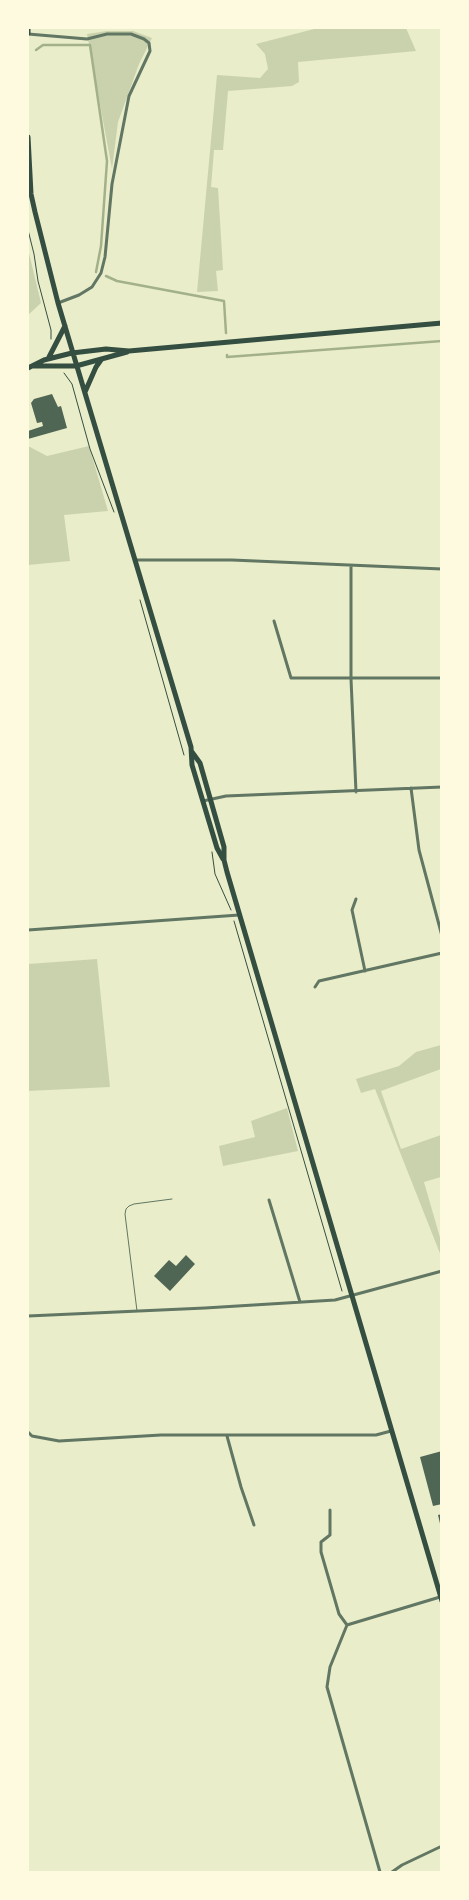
<!DOCTYPE html>
<html>
<head>
<meta charset="utf-8">
<style>
  body { margin:0 }
  #map { position:relative; width:469px; height:1900px; overflow:hidden; background:#e9edc9; font-family:Figtree,sans-serif }
  canvas { display:block }
  .frame { position:absolute; inset:0; border:29px solid #fefae0; pointer-events:none }
</style>
</head>
<body>
<div id="map">
<canvas width="469" height="1900"></canvas>
<div class="frame"></div>
</div>
<script>
const context = document.querySelector('canvas').getContext('2d');
context.lineJoin = 'round';
function paint(path, color) {
  context.fillStyle = color;
  context.fill(path, 'evenodd');
}
function poly(rows) {
  const path = new Path2D();
  for (const r of rows) {
    path.moveTo(r[0], r[1]);
    for (let i = 2; i < r.length; i += 2) path.lineTo(r[i], r[i + 1]);
  }
  return path;
}
function strokePath(path, color, width, dash) {
  context.strokeStyle = color;
  context.lineWidth = width;
  context.lineCap = dash ? 'butt' : 'round';
  context.setLineDash(dash || []);
  context.stroke(path);
}
paint(poly([
  [318,28,406,28,416,51,298,62,299,82,292,86,228,91,223,150,214,150,211,187,218,188,223,270,216,271,218,291,197,292,217,75,260,78,268,69,265,54,256,44],
  [107,31,133,31,152,38,139,64,118,122,112,169,87,34],
  [28,249,41,303,28,315],
  [28,446,47,456,89,446,108,511,64,515,70,561,28,565],
  [97,959,110,1087,28,1091,28,964],
  [441,1045,441,1069,381,1091,401,1149,441,1135,441,1177,424,1182,441,1241,441,1256,375,1089,361,1093,356,1079,399,1066,416,1052],
  [287,1108,298,1151,223,1166,219,1146,255,1137,251,1121]
]), '#cad2ad');
strokePath(poly([
  [36,50,43,45,90,45,107,161,101,246,96,272],
  [106,276,117,281,224,301,226,333],
  [227,355,227,357,442,341]
]), '#a3b18a', 2.5);
paint(poly([
  [52,394,58,407,61,406,67,428,28,439,28,431,43,426,42,422,37,423,31,403,34,399],
  [186,1255,195,1264,170,1291,154,1276,169,1260,176,1266],
  [442,1451,442,1504,433,1506,420,1457],
  [442,1514,442,1528,441,1528,438,1515]
]), '#4f6655');
strokePath(poly([
  [28,230,34,254,38,281,51,330,51,339],
  [64,373,72,384,90,449,114,512],
  [140,600,184,755],
  [212,852,215,874,231,910],
  [234,921,342,1291]
]), '#344e41', 1);
strokePath(poly([
  [137,1311,125,1214,126,1209,129,1206,134,1204,172,1199]
]), '#617663', 1);
strokePath(poly([
  [28,34,87,39,107,34,131,34,144,39,149,43,150,51,129,96,112,184,105,257,101,273,92,287,79,295,58,303],
  [135,560,232,560,442,569],
  [351,566,351,679,356,792],
  [274,621,291,678,442,678],
  [411,788,419,850,442,936],
  [203,801,226,796,442,787],
  [356,899,352,910,365,971],
  [28,930,239,915],
  [315,987,319,981,442,953],
  [269,1200,300,1302],
  [28,1316,205,1308,335,1300,442,1271],
  [28,1432,32,1436,59,1441,161,1435,376,1435,391,1431],
  [227,1436,241,1487,254,1525],
  [330,1510,330,1535,321,1542,321,1552,339,1614,347,1625],
  [347,1625,330,1667,327,1687,380,1872],
  [347,1625,440,1597],
  [392,1872,402,1865,442,1846]
]), '#617663', 3);
strokePath(poly([
  [28,33,28,28],
  [28,137,31,194,35,212,58,303,191,747,192,765,217,848,223,859],
  [48,359,65,326],
  [32,366,76,366,127,352],
  [28,368,44,360,72,353,106,349,129,351,442,323],
  [85,392,96,367,101,360],
  [192,752,200,763,224,847,224,860,227,872,442,1601]
]), '#344e41', 5);
</script>
</body>
</html>
